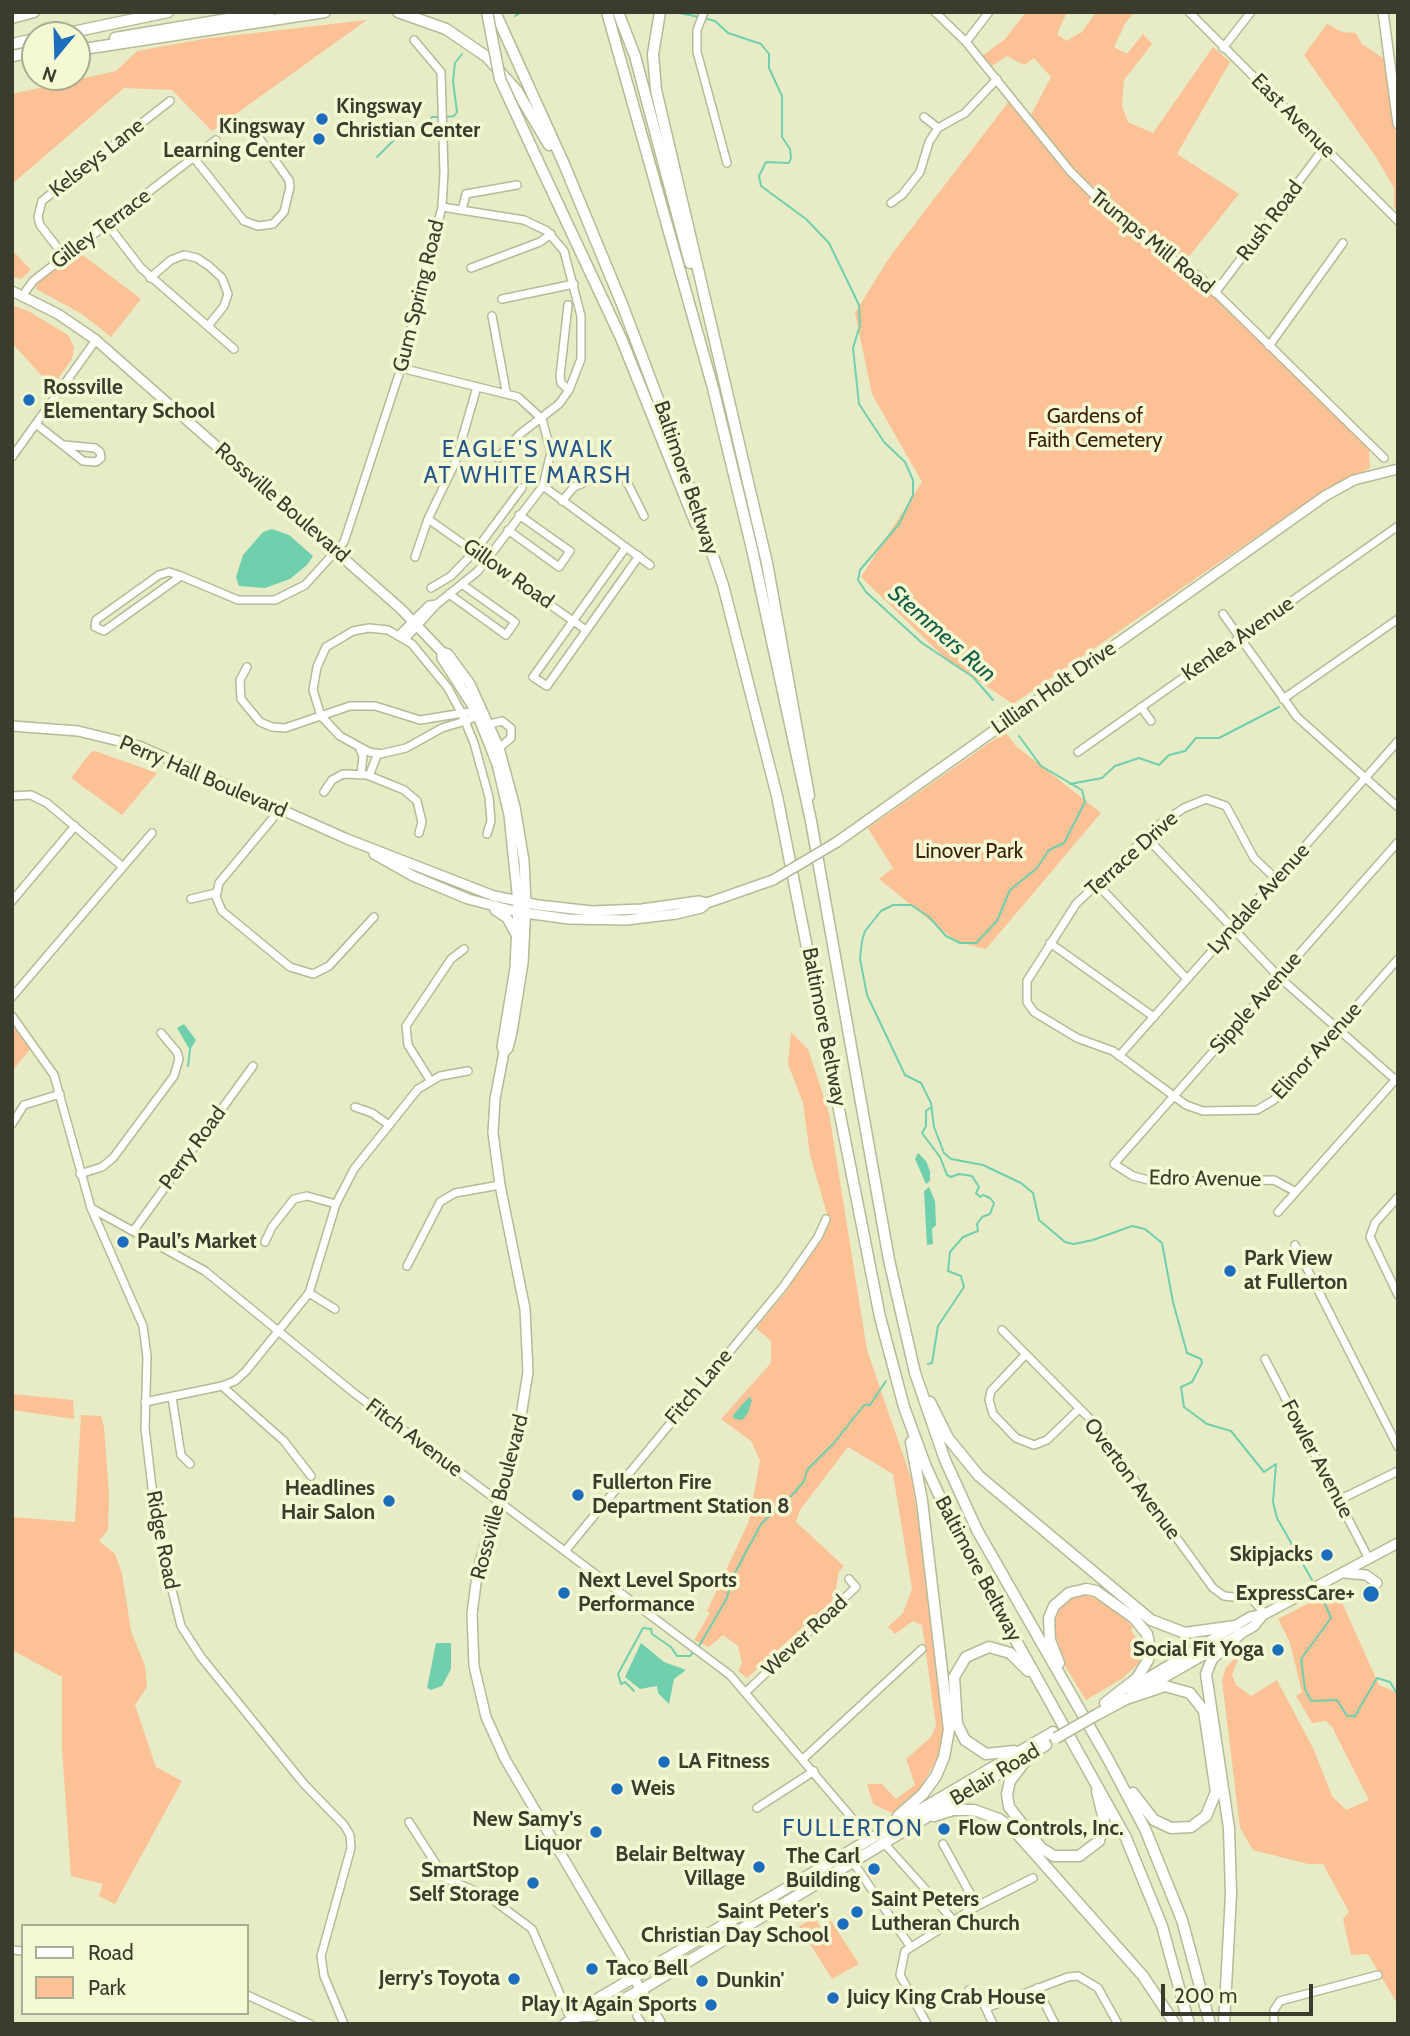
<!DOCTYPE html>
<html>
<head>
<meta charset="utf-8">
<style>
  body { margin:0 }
  #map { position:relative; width:1410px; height:2036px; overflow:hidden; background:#e7ecc6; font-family:Cabin,sans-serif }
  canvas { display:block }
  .frame { position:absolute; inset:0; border:14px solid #3a3c2d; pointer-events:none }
  .legend { position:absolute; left:21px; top:1924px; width:228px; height:91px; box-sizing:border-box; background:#f4f9d3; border:2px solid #aaad91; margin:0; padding:9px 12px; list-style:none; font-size:21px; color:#3a3c2d }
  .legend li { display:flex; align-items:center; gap:14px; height:35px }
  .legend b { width:35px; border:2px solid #aaad91 }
  .north { position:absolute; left:21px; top:21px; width:70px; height:70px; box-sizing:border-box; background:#f4f9d3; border:2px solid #aaad91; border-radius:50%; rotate:199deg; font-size:19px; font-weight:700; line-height:28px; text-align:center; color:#3a3c2d }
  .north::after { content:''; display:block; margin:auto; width:24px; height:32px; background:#1c6ebc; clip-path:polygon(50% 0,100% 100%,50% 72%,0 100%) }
  .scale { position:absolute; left:1161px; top:1984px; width:152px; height:32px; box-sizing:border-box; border:4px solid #3a3c2d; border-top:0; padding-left:9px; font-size:21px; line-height:24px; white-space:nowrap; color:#3a3c2d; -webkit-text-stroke:5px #f4f9d3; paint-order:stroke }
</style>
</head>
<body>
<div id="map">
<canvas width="1410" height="2036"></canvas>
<div class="frame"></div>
<ul class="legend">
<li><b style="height:9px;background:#fff"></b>Road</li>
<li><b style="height:19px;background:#fcc195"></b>Park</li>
</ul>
<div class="north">N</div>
<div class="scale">200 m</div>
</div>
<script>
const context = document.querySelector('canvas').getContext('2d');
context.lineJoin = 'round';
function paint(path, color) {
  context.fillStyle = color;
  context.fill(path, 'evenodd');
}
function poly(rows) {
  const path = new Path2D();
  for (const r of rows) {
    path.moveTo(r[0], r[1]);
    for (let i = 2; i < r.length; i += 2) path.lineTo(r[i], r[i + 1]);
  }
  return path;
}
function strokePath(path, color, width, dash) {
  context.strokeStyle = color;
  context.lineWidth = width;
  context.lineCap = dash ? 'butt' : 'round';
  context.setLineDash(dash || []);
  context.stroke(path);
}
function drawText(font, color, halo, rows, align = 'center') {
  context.font = font + ' Cabin,sans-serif';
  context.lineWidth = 7;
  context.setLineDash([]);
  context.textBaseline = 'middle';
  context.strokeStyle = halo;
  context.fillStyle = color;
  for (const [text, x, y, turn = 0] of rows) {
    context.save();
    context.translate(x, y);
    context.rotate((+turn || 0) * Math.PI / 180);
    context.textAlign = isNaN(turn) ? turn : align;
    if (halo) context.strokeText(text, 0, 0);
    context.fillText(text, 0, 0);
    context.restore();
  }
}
paint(poly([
  [1026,12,1067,12,1057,34,1066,41,1082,32,1096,12,1135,12,1126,22,1114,47,1127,54,1143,34,1152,44,1124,80,1122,106,1128,122,1153,133,1213,47,1230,62,1177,154,1239,194,1187,259,1139,225,1082,177,1058,150,1031,115,1051,77,1034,58,1024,65,1007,56,992,66,982,56,1005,39],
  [367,20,212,131,172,90,124,88,12,184,12,94,116,71,137,51,203,39],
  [1327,24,1342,32,1356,33,1362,44,1386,60,1398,147,1398,213,1394,207,1394,188,1376,157,1304,55],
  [1010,100,1085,191,1126,227,1197,279,1369,449,1370,468,1326,489,1013,704,946,659,861,577,922,482,872,394,855,313,891,255],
  [12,250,31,270,21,279,12,277],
  [76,250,141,299,111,337,82,314,36,289,37,277],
  [12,305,30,312,68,335,74,347,72,359,52,387,12,343],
  [1005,732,1016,746,1101,813,986,949,957,942,879,879,893,868,868,828],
  [95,751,157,773,122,815,71,778,91,752],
  [12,1021,32,1047,12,1071],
  [791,1032,808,1049,829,1113,867,1350,912,1481,929,1596,943,1733,938,1756,919,1792,894,1814,873,1804,867,1784,882,1784,896,1799,915,1785,906,1759,930,1738,936,1726,922,1625,913,1621,895,1634,888,1627,903,1613,912,1589,893,1474,848,1447,800,1510,796,1522,844,1566,839,1571,835,1594,831,1602,747,1678,738,1671,742,1663,738,1646,723,1635,709,1647,694,1640,710,1613,707,1611,749,1521,760,1460,751,1441,721,1419,771,1363,771,1341,756,1328,785,1293,829,1221,810,1155,803,1103,788,1064],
  [12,1394,73,1400,74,1419,12,1410],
  [81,1415,101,1416,104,1427,109,1494,108,1530,99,1541,115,1554,122,1573,131,1631,145,1666,147,1687,135,1705,156,1767,182,1781,115,1904,99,1896,103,1884,71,1876,62,1749,62,1677,12,1650,12,1517,75,1522],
  [1336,1589,1379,1685,1398,1693,1398,2005,1368,1954,1351,1955,1343,1919,1349,1912,1323,1864,1308,1864,1253,1850,1240,1828,1222,1680,1226,1667,1240,1654,1232,1675,1236,1685,1251,1696,1277,1680,1314,1750,1332,1796,1346,1810,1369,1800,1332,1727,1326,1721,1312,1723,1296,1696,1302,1692,1290,1643,1278,1619],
  [1086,1595,1102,1601,1121,1616,1133,1627,1131,1630,1139,1643,1142,1642,1143,1651,1139,1663,1123,1678,1086,1700,1065,1666,1053,1625,1060,1607,1072,1598],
  [815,1918,820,1927,831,1921,859,1964,832,1979,799,1926]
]), '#fcc195');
paint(poly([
  [272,529,289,535,313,556,307,565,290,579,265,588,239,586,236,577,243,555,263,532],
  [184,1024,196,1040,190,1050,177,1028],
  [918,1153,926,1161,930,1171,930,1181,926,1184,915,1159],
  [929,1187,935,1201,936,1225,932,1229,933,1244,927,1245,924,1191],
  [749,1397,752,1400,748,1413,742,1420,734,1419,733,1415],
  [436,1643,451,1643,451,1669,442,1686,431,1690,427,1688],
  [641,1643,664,1662,686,1670,674,1679,669,1704,658,1693,657,1686,640,1689,625,1677]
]), '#70d0ae');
strokePath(poly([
  [675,12,699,17],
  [515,16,522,12],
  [704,18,715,21,728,33,761,44,769,54,769,68,782,96,782,137,790,149,791,158,789,163,766,162,759,176,761,186,806,219,829,243,859,305,860,325,853,348,859,404,884,442,905,462,913,480,913,495,899,524,860,570,858,580,866,592,922,643,973,677,993,700],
  [446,117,454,116,457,112,453,81,455,63,462,54],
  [377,157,400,134,424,128,432,117,440,117],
  [1019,736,1041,766,1082,790,1085,802,1064,843,1049,850,1037,868,1010,890,997,921,976,943,960,943,946,936,929,917,911,905,893,905,881,911,865,931,862,941,860,959,867,995,905,1075,921,1083,931,1103,934,1127,944,1153,951,1159,983,1165,1021,1183,1033,1193,1039,1220,1065,1242,1074,1244,1093,1240,1132,1226,1145,1229,1162,1243,1173,1302,1187,1353,1201,1359,1202,1363,1192,1382,1181,1387,1184,1407,1207,1424,1231,1431,1264,1472,1276,1464,1273,1502,1277,1518,1312,1580],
  [1070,784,1102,778,1115,766,1139,758,1159,765,1169,755,1185,751,1196,738,1219,738,1279,707],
  [188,1066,190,1050],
  [928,1364,932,1363,938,1326,964,1287,961,1276,948,1271,950,1252,963,1237,978,1231,977,1224,982,1217,990,1214,994,1203,990,1198,983,1195,980,1197,976,1193,979,1187,972,1176,959,1174,951,1177,947,1175,940,1157,922,1133,926,1126,926,1111,930,1108],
  [1321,1595,1331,1618,1301,1659,1305,1689,1311,1701,1337,1700,1347,1716,1355,1716,1377,1678,1390,1682,1398,1695],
  [699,1646,727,1598,731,1580,761,1524,795,1492,804,1481,807,1470,834,1443,864,1405,870,1405,886,1381],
  [634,1691,625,1682,621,1684,618,1674,643,1628,651,1629,652,1634,671,1647,677,1656,690,1656,695,1650]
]), '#70d0ae', 2);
const minor = poly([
  [704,12,697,30,697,52,727,163],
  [935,12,966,42,1070,171,1097,198,1162,252,1200,277,1384,458],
  [1189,12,1398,221],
  [966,42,989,12],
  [1223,48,1251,12],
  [924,117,938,128],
  [194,158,244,221,258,226,273,224,284,212,290,187,289,180,251,127],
  [891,203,902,195,920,172,929,142,938,128,965,113,997,79],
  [442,207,524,220,547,231,564,251,581,316,581,359,569,390,559,404,520,434,498,458],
  [462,210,466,194,517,185],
  [108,225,141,268,234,349],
  [64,256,40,225,38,217,42,201,170,101],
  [471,268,540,242,551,234],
  [150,278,171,260,184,255,197,258,209,266,222,278,228,294,224,306,208,326],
  [1215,293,1324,148],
  [23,295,33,281,216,140],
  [502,299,574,284],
  [568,305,560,376,561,383,569,390],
  [492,316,506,391],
  [1269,346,1343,243],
  [36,424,83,461,96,462,101,458,100,452,95,448,64,445],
  [12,457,96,340],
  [543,486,650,565],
  [562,501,574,487,617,469,621,470,644,516],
  [428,519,586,630],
  [508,530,559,567,570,551,519,515],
  [626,547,533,677,547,686,639,556],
  [415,557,428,519,455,463,477,387],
  [169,572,181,576,104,631,95,627,96,620,159,575,169,572],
  [181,576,238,600,275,600,305,585,344,542,401,368,442,207,444,172,441,72,414,40],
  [431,588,451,576,476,550,522,488],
  [449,594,506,635,515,622,463,585],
  [1223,614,1297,717,1398,807],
  [400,634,429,605,437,604,478,571,543,486,551,452,542,419,518,397,401,368],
  [406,638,437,604],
  [247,667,240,680,241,699,260,722,272,727,285,728,350,706,375,706,420,720,476,711],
  [1283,699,1398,619],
  [1141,707,1151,721],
  [476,711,473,718,465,721,442,728,406,748,380,754,369,752,340,736,321,716,313,690,317,667,326,647,353,631,369,628,388,630,412,644,448,688,461,712,465,721,474,743,489,797,491,821,487,834],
  [490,724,502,721,511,728,511,738,499,748],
  [360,749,363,756,361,774],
  [1078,752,1398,526],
  [369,776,378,753],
  [324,792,332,780,343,774,367,775,387,783,404,790,417,801,422,822,419,833],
  [12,796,31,795,47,803,123,867],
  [278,807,273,818,219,883,216,897,222,911,290,967,313,974,329,966,374,917],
  [1146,837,1279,977,1398,1082],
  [1276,879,1254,858,1226,806,1206,799,1184,808,1159,825,1076,904,1027,981,1027,1002,1034,1012,1077,1038,1113,1051,1186,1105,1203,1111,1257,1110,1274,1100,1398,959],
  [1097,884,1187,979],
  [191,899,216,893],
  [12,901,75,826],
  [1050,943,1154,1017],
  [12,997,152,833],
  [12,1016,54,1075,91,1208,143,1326,147,1357,145,1428,157,1530,181,1626,201,1657,304,1784,344,1825,350,1835,351,1848,321,1956,324,1976,344,2024],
  [1119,1056,1398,741],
  [430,1080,408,1045,406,1026,451,959,464,949],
  [355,1107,372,1113,389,1125],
  [12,1124,24,1105,60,1094],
  [80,1174,102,1167,113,1158,174,1076,179,1059,177,1052,161,1033],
  [1296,1192,1274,1180,1156,1182,1133,1176,1114,1164,1398,842],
  [1398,1197,1375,1223,1370,1237,1398,1295],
  [91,1208,205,1271,354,1393,730,1675,863,1831,866,1840],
  [1278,1212,1397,1078],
  [134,1230,253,1066],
  [265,1242,272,1227,294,1199,307,1196,336,1204],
  [1295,1245,1398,1447],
  [407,1266,440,1202,455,1193,500,1185],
  [309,1293,335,1309],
  [1002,1330,1091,1420,1213,1588,1224,1596,1252,1599,1265,1614],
  [1026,1354,991,1391,989,1400,993,1414,1016,1438,1034,1445,1047,1440,1079,1409],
  [1265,1359,1369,1559],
  [222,1386,284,1441,311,1476],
  [172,1397,181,1455,190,1464],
  [145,1402,222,1386,235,1381,246,1371,309,1293,336,1204,354,1169,418,1089,440,1076,468,1071],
  [1339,1500,1398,1471],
  [565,1551,783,1287,818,1237,826,1219],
  [746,1692,856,1587,849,1579],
  [803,1759,922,1649],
  [757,1808,814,1771],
  [409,1822,445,1878,489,1897,532,1929,571,2020],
  [883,1842,954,1921],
  [943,1844,977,1906],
  [851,1859,910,1946],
  [12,1950,23,1951],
  [1037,1988,1055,2024],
  [969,1990,980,1996,993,2024],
  [247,1995,310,2024],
  [986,2008,1068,1977,1078,1976,1098,1988,1118,2024],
  [637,2016,642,2024],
  [927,2024,900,1975,905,1951,977,1906,1033,1878],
  [1274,2024,1274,2010,1280,2001,1378,1975]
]);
const major = poly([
  [1383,12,1398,124],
  [12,291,58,314,96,340,401,609,442,652,448,654,470,684,499,748,515,807,524,861,526,904,523,963,512,1032,508,1048,504,1052],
  [442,652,442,658,476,711,497,764,509,815,518,902,515,968,502,1047,504,1052,495,1099,493,1133,500,1185,525,1309,528,1372,517,1441,478,1568,472,1614,474,1666,486,1717,505,1759,661,2024],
  [12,726,78,731,139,746,347,839,494,896,538,905,592,911,642,909,699,901,707,903],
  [837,842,1325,496,1354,480,1398,469],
  [374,854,413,876,468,899,518,912,569,919,626,920,676,914,701,908,707,903,773,880],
  [495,910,507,918,515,933],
  [1345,1573,1366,1575,1377,1583],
  [1129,1689,1250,1617,1265,1614,1398,1543],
  [1139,1692,1254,1626,1263,1615]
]);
const highway = poly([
  [398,12,446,29,487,57,517,91,549,145],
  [495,12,564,164,622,304,669,428,723,585,777,796,880,1317,904,1407,926,1467,960,1540,1126,1838,1162,1926,1189,2024],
  [607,12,713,388,752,549,811,821,889,1260,915,1373,945,1460,977,1530,1108,1759,1145,1829,1182,1920,1210,2024],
  [618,12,635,56,690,263],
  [660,12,653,54,656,90,767,563,809,796],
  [12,18,34,12],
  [58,35,168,12],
  [115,38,269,12],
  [12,44,35,39],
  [77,50,325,12],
  [12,56,35,52],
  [537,159,621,338,696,524],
  [930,1402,948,1438,979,1476,1151,1620,1185,1633,1235,1626],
  [1059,1663,1050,1640,1049,1618,1054,1606,1069,1593,1086,1589,1096,1591,1134,1618,1147,1634,1150,1648,1148,1660,1137,1678,1105,1703],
  [1096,1715,1126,1699,1165,1686,1190,1693,1204,1711,1216,1792,1206,1816,1191,1827,1171,1828,1154,1820,1133,1793],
  [1014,1751,986,1754,965,1740,957,1724,954,1677,966,1657,989,1647,1010,1653,1028,1671],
  [1026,1760,1010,1781,1007,1794,1009,1807,1041,1848,1054,1856,1079,1856,1099,1841,1104,1820,1097,1791],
  [898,1816,923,1794,936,1776,944,1757,949,1730,922,1501,911,1442],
  [934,1816,953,1810,974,1810,999,1819,1012,1828,1143,1976,1175,2024],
  [579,2016,593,2016,641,1990,1046,1745],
  [565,2024,579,2016,587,2005,1053,1732],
  [1224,2024,1231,1894,1229,1828,1206,1674,1212,1659,1241,1633]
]);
strokePath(minor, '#b6ba96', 10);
strokePath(major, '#b6ba96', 12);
strokePath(highway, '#b6ba96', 13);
strokePath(minor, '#fff', 7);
strokePath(major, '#fff', 9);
strokePath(highway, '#fff', 10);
const majorBridge = poly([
  [773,880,837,842]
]);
const highwayBridge = poly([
  [487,12,500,79,537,159],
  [1056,1738,1096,1715]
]);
strokePath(majorBridge, '#b6ba96', 12, []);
strokePath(highwayBridge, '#b6ba96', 13, []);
strokePath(majorBridge, '#fff', 9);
strokePath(highwayBridge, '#fff', 10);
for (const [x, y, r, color] of [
  [322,119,7,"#1c6ebc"],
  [319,139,7,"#1c6ebc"],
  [29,400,7,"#1c6ebc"],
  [123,1242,7,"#1c6ebc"],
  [1230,1271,7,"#1c6ebc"],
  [578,1495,7,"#1c6ebc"],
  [389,1501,7,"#1c6ebc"],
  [1327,1555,7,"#1c6ebc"],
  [564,1593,7,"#1c6ebc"],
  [1371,1594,9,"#1c6ebc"],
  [1278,1650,7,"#1c6ebc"],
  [664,1762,7,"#1c6ebc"],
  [617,1789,7,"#1c6ebc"],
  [944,1829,7,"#1c6ebc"],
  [596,1832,7,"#1c6ebc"],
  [759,1867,7,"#1c6ebc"],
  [874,1869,7,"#1c6ebc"],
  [533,1883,7,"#1c6ebc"],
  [857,1912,7,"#1c6ebc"],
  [843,1924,7,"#1c6ebc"],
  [592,1969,7,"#1c6ebc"],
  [514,1979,7,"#1c6ebc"],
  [702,1981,7,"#1c6ebc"],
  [833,1998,7,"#1c6ebc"],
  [711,2005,7,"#1c6ebc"]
]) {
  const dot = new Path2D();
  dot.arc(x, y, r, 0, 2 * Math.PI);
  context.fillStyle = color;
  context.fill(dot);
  strokePath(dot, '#f4f9d3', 2.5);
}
drawText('bold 21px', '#3a3c2d', '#f4f9d3', [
  ["Kingsway",336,107],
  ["Christian Center",336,131],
  ["Kingsway",305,127,"right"],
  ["Learning Center",305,151,"right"],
  ["Rossville",43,388],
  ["Elementary School",43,412],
  ["Paul’s Market",137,1242],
  ["Park View",1244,1259],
  ["at Fullerton",1244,1283],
  ["Fullerton Fire",592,1483],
  ["Department Station 8",592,1507],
  ["Headlines",375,1489,"right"],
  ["Hair Salon",375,1513,"right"],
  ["Skipjacks",1313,1555,"right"],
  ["Next Level Sports",578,1581],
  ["Performance",578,1605],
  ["ExpressCare+",1355,1594,"right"],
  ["Social Fit Yoga",1264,1650,"right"],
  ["LA Fitness",678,1762],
  ["Weis",631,1789],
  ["New Samy's",582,1820,"right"],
  ["Liquor",582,1844,"right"],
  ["Flow Controls, Inc.",958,1829],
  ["Belair Beltway",745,1855,"right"],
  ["Village",745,1879,"right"],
  ["The Carl",860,1857,"right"],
  ["Building",860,1881,"right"],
  ["SmartStop",519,1871,"right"],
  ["Self Storage",519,1895,"right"],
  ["Saint Peters",871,1900],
  ["Lutheran Church",871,1924],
  ["Saint Peter's",829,1912,"right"],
  ["Christian Day School",829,1936,"right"],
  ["Taco Bell",606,1969],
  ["Jerry's Toyota",500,1979,"right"],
  ["Dunkin'",716,1981],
  ["Juicy King Crab House",847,1998],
  ["Play It Again Sports",697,2005,"right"]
], 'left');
drawText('21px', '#3a3c2d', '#f4f9d3', [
  ["East Avenue",1293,116,45],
  ["Kelseys Lane",97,158,-38],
  ["Rush Road",1270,221,-53],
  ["Gilley Terrace",101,229,-37],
  ["Trumps Mill Road",1152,242,39],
  ["Gum Spring Road",419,296,-76],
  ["Baltimore Beltway",686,478,71],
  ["Rossville Boulevard",282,503,41],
  ["Gillow Road",508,574,35],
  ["Kenlea Avenue",1238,639,-35],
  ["Lillian Holt Drive",1054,688,-35],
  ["Perry Hall Boulevard",203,777,23],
  ["Terrace Drive",1132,854,-42],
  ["Lyndale Avenue",1259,899,-48],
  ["Sipple Avenue",1256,1003,-49],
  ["Baltimore Beltway",824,1027,79],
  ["Elinor Avenue",1317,1051,-48],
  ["Perry Road",193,1148,-54],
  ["Edro Avenue",1205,1179,1],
  ["Fitch Lane",699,1387,-50],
  ["Fitch Avenue",414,1438,37],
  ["Fowler Avenue",1317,1459,62],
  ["Overton Avenue",1132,1479,53],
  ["Rossville Boulevard",500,1497,-75],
  ["Ridge Road",162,1540,79],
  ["Baltimore Beltway",978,1569,62],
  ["Wever Road",805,1636,-43],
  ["Belair Road",995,1775,-31]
]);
drawText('21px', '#3d210b', '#f4f9d3', [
  ["Gardens of",1095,417],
  ["Faith Cemetery",1095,441],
  ["Linover Park",969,852]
]);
context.letterSpacing = '2px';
drawText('23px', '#26578b', '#f4f9d3', [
  ["EAGLE'S WALK",528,450],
  ["AT WHITE MARSH",528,476],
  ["FULLERTON",853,1829]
]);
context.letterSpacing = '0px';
drawText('italic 23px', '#115e48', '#f4f9d3', [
  ["Stemmers Run",942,634,41]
]);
</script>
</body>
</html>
